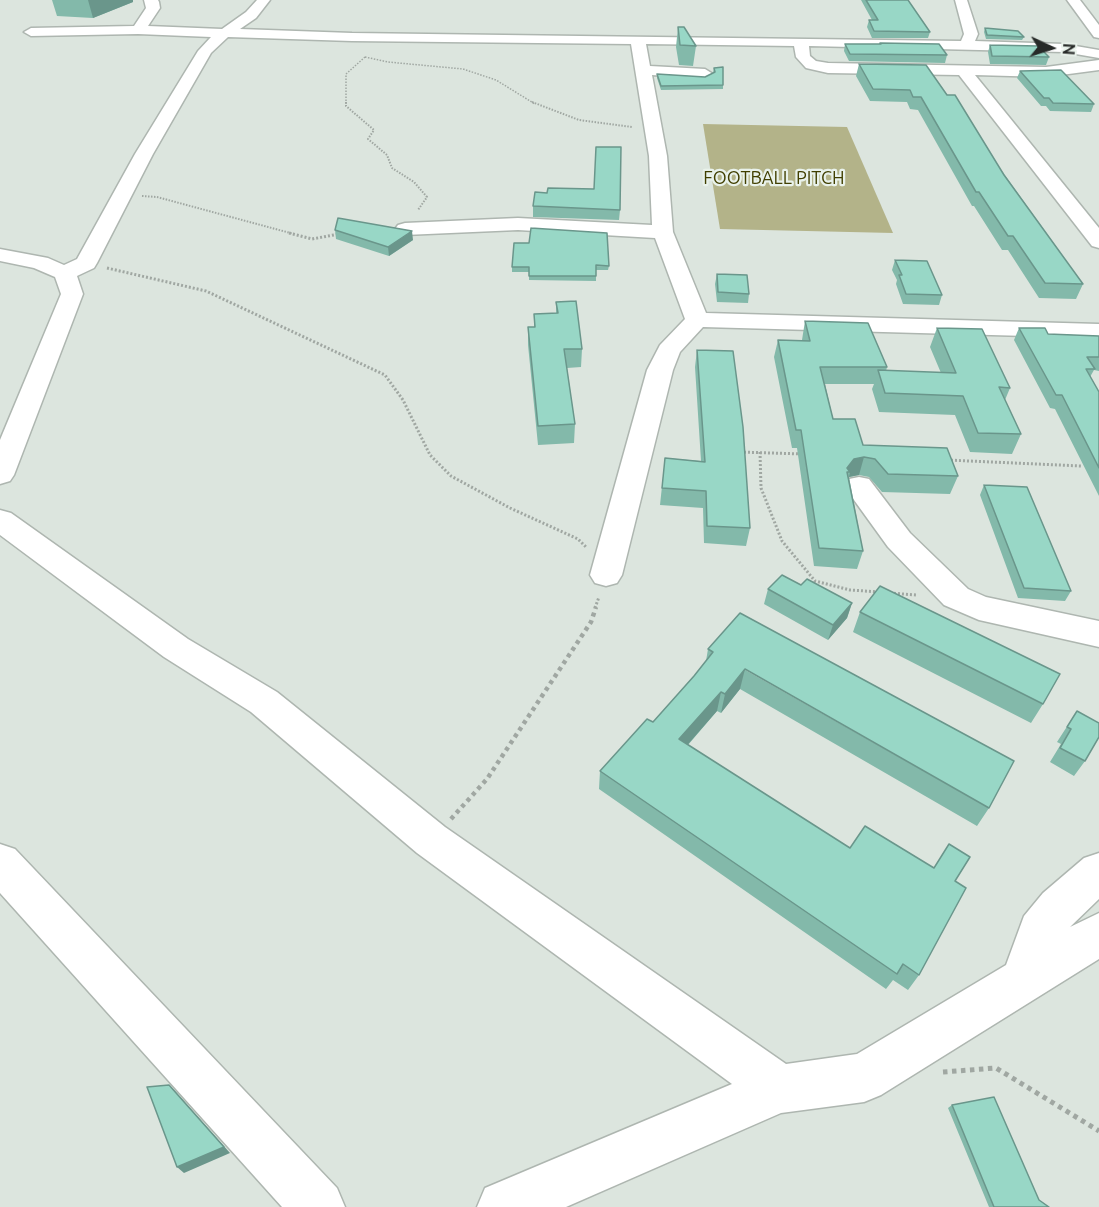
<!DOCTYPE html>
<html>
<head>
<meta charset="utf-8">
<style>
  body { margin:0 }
  #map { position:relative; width:1099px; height:1207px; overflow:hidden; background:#dce5de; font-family:Ubuntu,sans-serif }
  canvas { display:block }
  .north { position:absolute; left:1021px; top:18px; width:60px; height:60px; -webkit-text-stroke:4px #e9f2eb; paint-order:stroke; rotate:94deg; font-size:16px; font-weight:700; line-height:24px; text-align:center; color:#272a28 }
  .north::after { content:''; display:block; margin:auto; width:21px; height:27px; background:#272a28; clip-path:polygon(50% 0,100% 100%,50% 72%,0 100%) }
</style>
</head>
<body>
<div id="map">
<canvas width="1099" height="1207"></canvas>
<div class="north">N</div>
</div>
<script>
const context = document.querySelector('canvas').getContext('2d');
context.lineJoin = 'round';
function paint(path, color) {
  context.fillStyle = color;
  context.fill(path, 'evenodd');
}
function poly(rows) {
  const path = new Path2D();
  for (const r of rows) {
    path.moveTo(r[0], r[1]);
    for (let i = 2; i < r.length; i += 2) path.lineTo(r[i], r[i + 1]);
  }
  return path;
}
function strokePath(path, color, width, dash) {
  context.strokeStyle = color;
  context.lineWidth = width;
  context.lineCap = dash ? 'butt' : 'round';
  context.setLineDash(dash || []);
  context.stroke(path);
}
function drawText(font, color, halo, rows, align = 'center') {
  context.font = font + ' Ubuntu,sans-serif';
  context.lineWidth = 4.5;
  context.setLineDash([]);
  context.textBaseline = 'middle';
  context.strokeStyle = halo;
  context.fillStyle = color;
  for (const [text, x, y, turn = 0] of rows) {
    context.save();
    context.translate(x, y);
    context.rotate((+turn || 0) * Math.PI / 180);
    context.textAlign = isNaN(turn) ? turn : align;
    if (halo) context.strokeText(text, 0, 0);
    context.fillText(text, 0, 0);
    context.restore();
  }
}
paint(poly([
  [703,124,847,127,893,233,720,229]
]), '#b3b389');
const minor = poly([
  [144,0,158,0,159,2,160,8,148,26,222,29,246,12,257,0,270,0,256,18,240,29,352,33,961,41,964,34,955,0,967,0,978,34,975,41,1064,44,1099,50,1099,58,1064,52,809,46,810,56,816,61,828,63,1046,67,1099,60,1099,70,1046,77,975,75,1099,228,1099,248,1092,246,959,75,828,73,806,68,796,57,794,46,646,44,650,66,705,69,713,74,705,79,652,75,667,156,673,232,706,313,1099,324,1099,338,703,327,680,352,673,370,622,575,617,583,606,586,595,583,590,575,647,370,660,345,685,319,655,238,518,230,405,235,398,233,395,229,398,225,405,223,518,218,652,225,649,156,631,44,352,41,228,37,211,53,153,154,97,263,94,268,77,276,83,294,14,475,10,481,0,484,0,440,61,294,55,277,34,268,0,261,0,249,48,258,64,265,77,259,135,154,198,51,211,37,138,34,31,36,24,32,31,28,134,26,146,8,144,0],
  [1067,0,1080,0,1099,25,1099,38,1094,37,1067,0],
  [859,477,869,479,910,533,968,589,986,597,1099,621,1099,647,979,620,944,605,888,547,849,493,844,486,849,479,859,477],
  [0,510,11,513,188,639,277,692,445,827,786,1064,857,1054,1006,965,1024,916,1043,893,1084,858,1099,853,1099,899,1070,927,1099,913,1099,959,881,1095,864,1102,781,1113,566,1207,477,1207,485,1188,732,1084,417,853,251,712,164,657,0,535,0,510],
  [0,844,15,849,337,1188,345,1207,282,1207,0,893,0,844]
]);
strokePath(minor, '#aeb6b0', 3);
strokePath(poly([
  [365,57,388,62,463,69,496,80,535,104],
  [346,104,346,74,365,57]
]), '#a0a7a2', 1.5, [1.5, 1.5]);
strokePath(poly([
  [346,102,346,106,374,130,368,139,387,155,392,168,414,182,427,197,418,210],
  [532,102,579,120,632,127],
  [142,196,157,197,294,234]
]), '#a0a7a2', 2, [1.5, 1.5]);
strokePath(poly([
  [289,233,312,239,339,234],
  [107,268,206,291,385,375,403,400,430,455,451,476,510,508,578,539,586,547],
  [740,452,802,454],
  [760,452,761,488,782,541,815,581,850,590,880,592],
  [947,460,1081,466],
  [890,593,916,595],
  [595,608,599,597]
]), '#a0a7a2', 3, [2, 2]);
strokePath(poly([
  [451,819,487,779,591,622,596,607]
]), '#a0a7a2', 4.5, [4, 4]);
strokePath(poly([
  [943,1072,996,1068,1099,1131]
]), '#a0a7a2', 5, [4.5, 4.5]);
paint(minor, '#fff');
paint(poly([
  [52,0,133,0,133,2,93,18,57,16],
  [861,0,908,0,930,32,928,38,872,38,867,27,869,20,872,20],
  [678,27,696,46,693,66,679,65,676,47],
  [985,28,1024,37,1022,40,986,39,984,32],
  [880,43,947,55,945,63,849,61,844,51,845,44,880,44],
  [990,45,1049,57,1046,65,990,64,988,52],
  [859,64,926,65,1083,284,1076,299,1039,298,1008,250,1002,250,974,206,972,206,918,110,910,109,907,102,870,101,856,76],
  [714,68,723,85,723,89,661,90,657,78,657,74,705,77,713,73],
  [1020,71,1094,104,1091,112,1050,111,1046,106,1041,106,1017,78],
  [547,193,620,210,619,220,533,217,533,206],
  [335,230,413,240,389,256,336,239],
  [895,260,942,295,939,305,903,304,896,284,897,280,892,270],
  [609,266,608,270,596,270,596,281,529,280,529,272,512,272,512,267],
  [717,274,749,294,748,303,717,302,715,284],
  [556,302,582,349,581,367,567,368,575,424,574,443,538,445,528,345,528,327,534,327,534,314,556,313],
  [805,321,887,367,886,371,941,373,930,347,937,328,1010,388,1005,400,1021,434,1012,454,970,452,955,415,879,412,872,389,874,384,825,384,833,419,863,445,958,476,950,494,882,492,869,477,859,475,849,477,863,551,857,569,814,566,797,448,792,448,774,357,778,340,802,340],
  [1019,328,1048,334,1099,336,1099,371,1094,370,1090,377,1099,393,1099,496,1055,409,1050,408,1014,340],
  [697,350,750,528,746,546,704,543,703,508,660,505,665,458,701,461,695,367],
  [984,485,1071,591,1065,601,1018,598,980,495],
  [801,585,852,603,847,618,828,640,764,604,768,589],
  [860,612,1043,704,1031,723,853,632],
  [708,649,989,808,977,826,740,689,721,713,717,711,688,745,850,848,955,881,919,975,908,990,893,980,886,989,599,789,600,771,653,722,694,676,706,661],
  [1077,711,1085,761,1074,776,1050,762,1061,744,1057,742],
  [952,1105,1039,1200,1049,1207,989,1207,948,1108]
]), '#83b9aa');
paint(poly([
  [88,0,133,0,133,2,93,18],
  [412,231,413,240,389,256,388,247],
  [864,457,859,475,849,477,850,472,847,472,847,468,854,459],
  [852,603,847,618,828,640,833,625],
  [745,669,740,689,721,713,725,694],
  [721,692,717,711,676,758,679,739],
  [169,1085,175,1091,230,1153,184,1173,177,1167]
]), '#6a968b');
const building = poly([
  [866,0,908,0,930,32,874,31,869,20,878,20,866,0],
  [678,27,684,27,696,46,680,45,678,27],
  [985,28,1018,31,1024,37,987,35,985,28],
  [880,43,939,44,947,55,850,54,845,44,881,44,880,43],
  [990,45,1038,46,1049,57,992,56,990,45],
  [859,64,926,65,947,95,955,95,1004,175,1083,284,1045,283,1013,236,1008,236,979,192,976,192,921,97,913,97,910,90,873,89,859,64],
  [723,67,723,85,661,86,657,74,705,77,715,72,714,68,723,67],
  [1061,70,1094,104,1053,103,1049,98,1044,98,1020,71,1061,70],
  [596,147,621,147,620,210,533,206,535,192,547,193,548,188,594,189,596,147],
  [338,218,412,231,388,247,335,230,338,218],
  [531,228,607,233,609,266,596,265,596,276,529,276,529,267,512,267,514,243,529,243,531,228],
  [895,260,927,261,942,295,906,294,899,275,902,275,895,260],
  [717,274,747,275,749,294,718,292,717,274],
  [576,301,582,349,564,349,575,424,538,426,528,327,535,327,534,314,558,313,556,302,576,301],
  [805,321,868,323,887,367,820,367,833,419,855,419,863,445,947,448,958,476,888,474,875,459,864,457,854,459,847,468,850,472,847,472,863,551,819,548,801,430,796,430,778,340,810,341,805,321],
  [937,328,982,329,1010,388,999,387,1021,434,978,433,963,396,885,393,878,370,956,373,937,328],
  [1019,328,1045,328,1048,334,1099,336,1099,357,1087,357,1095,369,1086,369,1099,392,1099,468,1062,395,1056,395,1019,328],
  [697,350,733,351,743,427,750,528,707,526,706,491,662,488,665,458,705,462,697,350],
  [984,485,1027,487,1071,591,1024,588,984,485],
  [782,575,801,585,807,579,852,603,833,625,768,589,782,575],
  [880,586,1060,674,1043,704,860,612,880,586],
  [740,613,1014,761,989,808,745,669,725,694,721,692,679,739,850,848,865,826,934,868,949,844,970,857,955,881,966,888,919,975,903,964,897,974,600,771,647,719,653,722,694,676,713,652,708,649,740,613],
  [1077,711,1099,723,1099,737,1085,761,1060,748,1071,729,1067,727,1077,711],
  [169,1085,224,1147,177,1167,147,1087,169,1085],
  [994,1097,1039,1200,1049,1207,994,1207,952,1105,994,1097]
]);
paint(building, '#98d7c6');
strokePath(building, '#6a968b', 1.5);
drawText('18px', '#413f00', '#e9f2eb', [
  ["FOOTBALL PITCH",774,178]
]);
</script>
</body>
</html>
